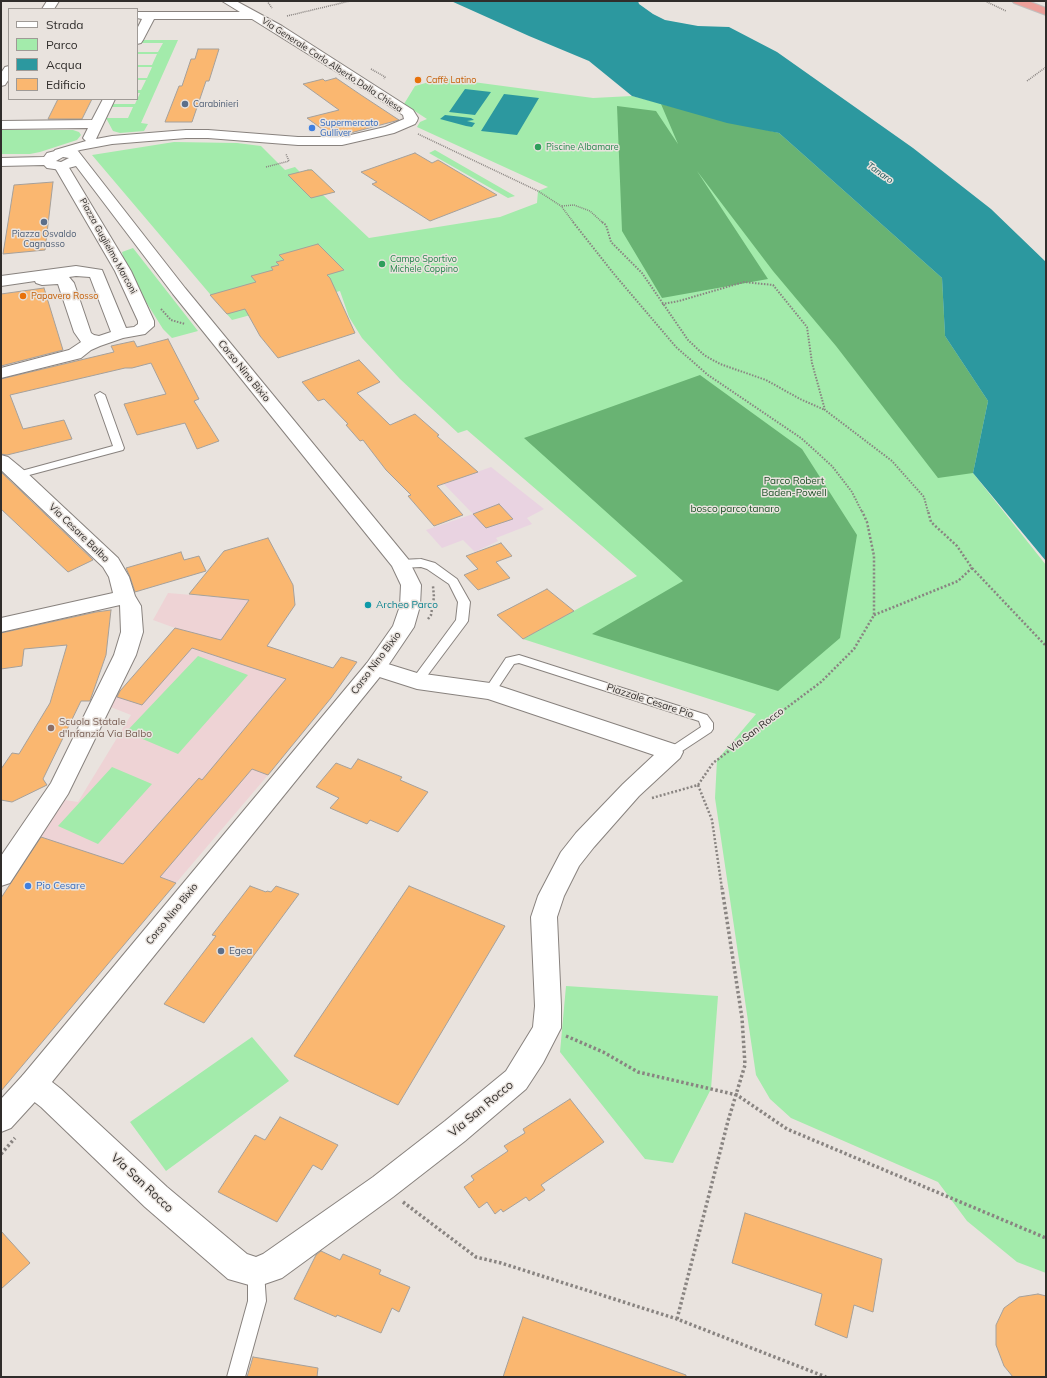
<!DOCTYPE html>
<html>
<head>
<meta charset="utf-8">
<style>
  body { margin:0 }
  #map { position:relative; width:1047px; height:1378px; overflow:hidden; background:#e9e3de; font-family:Mulish,sans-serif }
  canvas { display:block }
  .frame { position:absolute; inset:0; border:2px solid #302d2b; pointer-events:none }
  .legend { position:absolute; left:8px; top:8px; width:130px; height:92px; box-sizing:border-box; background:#e9e3de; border:1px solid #9f9a96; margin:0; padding:5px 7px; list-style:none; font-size:12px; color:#302d2b }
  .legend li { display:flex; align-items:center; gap:8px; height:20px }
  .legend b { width:20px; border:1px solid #9f9a96 }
</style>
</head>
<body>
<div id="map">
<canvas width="1047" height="1378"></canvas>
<div class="frame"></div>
<ul class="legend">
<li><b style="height:5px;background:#fff"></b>Strada</li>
<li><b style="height:11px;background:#a3ebab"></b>Parco</li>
<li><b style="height:11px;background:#2c989f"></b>Acqua</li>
<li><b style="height:11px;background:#fab770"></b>Edificio</li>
</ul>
</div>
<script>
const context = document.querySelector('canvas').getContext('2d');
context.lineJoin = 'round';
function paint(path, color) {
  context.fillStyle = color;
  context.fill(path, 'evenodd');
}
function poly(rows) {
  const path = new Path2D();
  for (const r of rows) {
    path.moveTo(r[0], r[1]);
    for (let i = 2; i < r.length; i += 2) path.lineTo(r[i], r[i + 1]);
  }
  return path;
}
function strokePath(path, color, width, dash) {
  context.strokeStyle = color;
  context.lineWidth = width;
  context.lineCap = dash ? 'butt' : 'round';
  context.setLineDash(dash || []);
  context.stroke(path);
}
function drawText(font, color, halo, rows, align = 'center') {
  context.font = font + ' Mulish,sans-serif';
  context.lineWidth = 3;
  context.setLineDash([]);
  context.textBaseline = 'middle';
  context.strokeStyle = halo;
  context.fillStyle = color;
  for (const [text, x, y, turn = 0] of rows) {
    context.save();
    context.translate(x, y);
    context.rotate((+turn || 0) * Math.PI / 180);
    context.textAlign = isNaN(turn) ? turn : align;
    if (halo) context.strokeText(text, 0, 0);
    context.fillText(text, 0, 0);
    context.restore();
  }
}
paint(poly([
  [491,467,544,509,527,518,532,524,496,538,498,541,475,552,463,540,442,548,426,530,473,514,444,484]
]), '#e9d3e1');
paint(poly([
  [246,592,295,604,268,646,333,668,341,657,357,662,268,775,176,883,40,837,65,800,78,802,131,715,108,706,175,628,153,620,168,593,240,599]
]), '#eed3d5');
paint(poly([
  [142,40,178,40,141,123,148,124,144,131,120,133,113,131,106,118,128,118,133,107,111,107,112,104,135,104,140,93,137,93,137,90,141,90,146,80,137,80,137,78,147,78,152,67,137,67,137,65,152,65,157,54,137,54,137,52,158,52,163,43,140,43],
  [443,78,593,98,632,96,779,133,942,278,945,336,988,401,973,473,1046,565,1046,1273,1017,1262,967,1221,938,1182,791,1118,770,1099,756,1075,715,798,717,760,756,714,523,639,637,576,467,430,458,433,400,379,362,338,349,317,340,291,232,320,92,155,174,142,237,143,261,146,285,170,295,167,300,172,311,169,335,192,323,195,369,238,500,217,537,203,538,191,548,187,417,127,420,122,427,119,404,104,415,86],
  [1,130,73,130,79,132,81,135,77,140,40,152,30,154,1,154],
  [435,150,515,196,508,198,429,153],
  [133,248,198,331,172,338,163,329,126,270,122,252],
  [198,656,248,675,178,754,126,732],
  [112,767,152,784,98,844,58,826],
  [566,986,718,996,711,1089,673,1163,645,1159,560,1052],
  [252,1037,289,1081,166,1171,130,1122]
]), '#a3ebab');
paint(poly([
  [661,104,779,133,942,278,945,336,988,401,973,473,938,478,836,346,773,271,697,171,768,279,662,298,622,231,617,106,656,111,678,144],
  [700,375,802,449,857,535,840,638,778,691,592,634,683,581,524,438]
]), '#69b373');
paint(poly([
  [451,1,638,1,639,4,653,14,665,20,698,26,729,27,777,52,913,148,991,209,1046,262,1046,561,973,473,988,401,945,336,942,278,779,133,727,123,632,96,589,61,529,36],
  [465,89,491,92,475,115,449,112],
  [504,94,539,98,517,135,481,131],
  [445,115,471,118,474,120,467,121,475,123,472,127,466,126,440,119]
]), '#2c989f');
const building = poly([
  [198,49,219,49,209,81,206,81,192,122,165,122,179,86,182,86,191,59,195,59,198,49],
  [336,78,361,95,399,120,343,135,330,135,307,118,339,110,303,84,323,79,325,81,336,78],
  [58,99,92,99,82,119,48,119,58,99],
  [415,153,432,163,438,160,497,195,430,221,372,184,377,182,361,172,415,153],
  [308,170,312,170,335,192,311,198,288,175,308,170],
  [53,182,45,250,3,254,14,185,53,182],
  [318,244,344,270,327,275,330,278,355,333,278,358,260,336,245,309,227,314,210,295,256,282,251,276,273,270,271,267,279,265,276,262,284,260,279,255,318,244],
  [44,288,63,350,1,366,1,294,44,288],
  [168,339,199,399,194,401,219,441,197,449,185,423,137,435,124,404,166,394,151,363,132,368,125,368,10,395,23,429,64,420,72,439,7,455,1,454,1,379,114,352,111,346,134,341,137,347,168,339],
  [359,360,380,382,357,393,390,425,415,414,439,435,437,436,478,472,437,486,463,515,434,526,408,496,411,495,386,470,363,440,360,441,346,425,348,424,324,399,318,401,302,382,359,360],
  [1,472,93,560,68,572,1,509,1,472],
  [499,504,513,519,486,528,473,514,499,504],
  [268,538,293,585,295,605,267,646,333,668,341,657,357,662,331,698,268,775,252,769,160,877,176,883,1,1091,1,898,41,837,123,864,199,778,202,780,286,679,192,648,142,705,117,697,120,691,175,628,221,640,249,600,189,594,224,551,268,538],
  [501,543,512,556,496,562,510,578,478,590,464,575,478,569,466,556,501,543],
  [181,552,184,560,199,556,206,571,135,592,130,577,126,568,181,552],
  [547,589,574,611,523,639,497,615,547,589],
  [111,610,106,655,91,698,90,701,81,701,43,779,47,785,12,802,1,800,1,769,12,753,19,754,50,703,67,645,24,649,22,666,1,669,1,633,96,612,111,610],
  [358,759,402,777,400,780,428,792,398,832,370,820,367,824,330,808,339,798,316,787,336,763,351,769,358,759],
  [250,886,266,892,267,891,271,892,276,886,299,894,204,1023,164,1004,216,936,212,935,250,886],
  [409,886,505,926,398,1105,294,1056,409,886],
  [570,1099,604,1142,541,1185,545,1190,529,1201,526,1197,503,1212,501,1209,495,1214,487,1202,479,1208,464,1187,474,1180,471,1176,508,1151,504,1146,525,1133,523,1129,570,1099],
  [280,1117,338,1145,322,1170,313,1165,277,1222,218,1192,255,1135,265,1140,280,1117],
  [745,1213,882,1259,873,1312,854,1305,847,1338,815,1325,822,1294,732,1263,745,1213],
  [1,1231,30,1263,1,1289,1,1231],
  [321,1251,340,1260,343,1254,381,1270,379,1274,410,1287,399,1312,392,1308,381,1333,337,1315,336,1317,294,1299,316,1255,321,1251],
  [1038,1294,1046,1296,1046,1377,1013,1377,1004,1366,996,1345,996,1325,1004,1308,1019,1297,1038,1294],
  [523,1317,686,1375,686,1377,503,1377,523,1317],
  [253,1357,318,1368,317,1377,247,1377,253,1357]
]);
paint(building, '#fab770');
strokePath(building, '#a5a09b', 1);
const service = poly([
  [100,392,105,395,124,448,123,450,18,478,14,477,13,475,14,473,113,446,95,395,100,392],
  [421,559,435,563,457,579,470,602,468,621,466,624,421,684,417,685,413,684,411,681,456,620,458,602,449,584,427,569,421,567,401,568,397,567,396,564,397,561,401,560,421,559],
  [519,655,707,715,713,723,713,729,711,732,676,755,672,757,668,755,666,752,668,749,701,727,699,721,519,663,514,664,494,694,490,695,486,694,484,691,506,658,519,655],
  [256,1264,262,1266,264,1272,266,1301,245,1377,227,1377,248,1301,248,1272,250,1266,256,1264]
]);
const minor = poly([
  [47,1,59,1,54,9,42,9,47,1],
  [222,1,236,1,282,26,413,110,418,118,417,121,415,124,394,133,342,145,298,145,208,138,186,138,112,144,80,150,60,157,55,156,53,153,55,150,86,141,83,138,88,128,1,129,1,121,92,120,103,99,115,99,96,139,112,136,186,130,208,130,298,137,342,137,385,127,404,119,403,115,356,84,252,19,154,19,143,40,141,43,137,44,137,29,142,19,137,18,137,12,240,12,222,1],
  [9,66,9,79,5,85,1,86,1,73,5,67,9,66],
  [61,162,66,163,68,166,131,271,154,321,154,326,145,334,123,338,100,346,91,350,81,358,1,378,1,368,69,350,81,342,74,332,58,284,42,285,36,283,35,281,1,286,1,276,76,266,102,270,126,328,134,327,138,324,138,321,115,271,54,166,56,163,61,162],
  [76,276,90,277,111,332,99,336,94,335,91,333,74,283,69,277,76,276],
  [1,455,8,457,25,471,118,558,129,577,135,596,141,606,143,632,136,655,68,794,10,883,1,886,1,856,51,783,114,655,121,632,120,605,1,632,1,618,113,593,109,577,103,567,1,470,1,455],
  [375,660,417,673,490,683,680,746,683,752,680,758,639,796,594,847,579,866,564,896,557,917,561,1006,561,1028,543,1063,526,1089,465,1141,393,1197,282,1278,256,1287,228,1279,145,1207,41,1107,23,1093,19,1084,23,1075,33,1071,43,1075,61,1089,167,1187,247,1254,256,1257,263,1254,373,1177,445,1121,506,1071,533,1027,535,1006,531,917,538,896,561,852,576,833,623,784,654,755,488,699,417,689,367,673,364,668,367,663,375,660]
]);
const secondary = poly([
  [63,149,78,151,185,288,408,559,421,585,420,606,414,627,383,673,43,1093,11,1128,1,1132,1,1099,23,1075,367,663,393,626,400,606,401,585,392,566,173,294,76,166,61,170,47,168,44,165,1,166,1,158,44,157,47,153,63,149],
  [63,157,69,158,61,162,56,161,63,157]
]);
const trunk = poly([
  [1012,1,1028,1,1046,8,1046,15,1014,3,1012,1]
]);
strokePath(service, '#88827e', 2);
strokePath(minor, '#88827e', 2);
strokePath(secondary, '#88827e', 2);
strokePath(trunk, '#c1c0bf', 2);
strokePath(poly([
  [267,1,272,8],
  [985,1,1006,11],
  [287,16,350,1],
  [371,69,385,77,384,79],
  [1027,81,1046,67],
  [418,134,538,191,561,206,574,223],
  [266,167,289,161,286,154],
  [562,206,574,205,590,211,603,223]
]), '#898481', 1.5, [1, 1]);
strokePath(poly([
  [573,222,614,274,676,347,708,375,801,438,832,466,852,492,862,512],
  [602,222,606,225,611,242,642,273,688,340,704,355,720,364,766,380,800,399,825,410],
  [662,304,679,301,744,282,773,285,807,327,812,363,825,410,892,461,924,497,928,512],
  [161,309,171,320,185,324]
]), '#898481', 2, [1.5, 1.5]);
strokePath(poly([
  [972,568,1046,646],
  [874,615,958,581,972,568,957,546,931,522,928,511],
  [428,619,431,615,434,597,433,586],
  [698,785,712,820,722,889],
  [652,798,698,785,713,763,821,682,854,649,874,615,874,556,867,522,862,511]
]), '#898481', 2.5, [2, 2]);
strokePath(poly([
  [566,1036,603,1052,638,1072,737,1095,787,1129,1046,1238],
  [1,1154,15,1138],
  [403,1202,476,1257,501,1263,677,1319,826,1377],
  [677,1319,728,1121,745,1065,742,1018,722,888]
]), '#898481', 3.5, [2.5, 2.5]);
paint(service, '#fff');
paint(minor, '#fff');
paint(secondary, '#fff');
paint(trunk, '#eca09a');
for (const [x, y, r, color] of [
  [418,80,4,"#e8710a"],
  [185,104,4,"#5c6f8a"],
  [312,128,4,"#3f7fe0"],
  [538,147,4,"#2e9e5b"],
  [44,222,4,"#5c6f8a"],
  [382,264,4,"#2e9e5b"],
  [23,296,4,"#e8710a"],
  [368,605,4,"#0f9aa8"],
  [51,728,4,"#8d6e63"],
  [28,886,4,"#3f7fe0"],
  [221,951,4,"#5c6f8a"]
]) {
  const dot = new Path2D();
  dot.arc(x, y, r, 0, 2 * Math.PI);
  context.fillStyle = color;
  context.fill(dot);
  strokePath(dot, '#e9e3de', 1.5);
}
drawText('9px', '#302d2b', '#e9e3de', [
  ["Via Generale Carlo Alberto Dalla Chiesa",332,65,33],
  ["Piazza Guglielmo Marconi",108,246,61]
]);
drawText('9px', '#c56008', '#e9e3de', [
  ["Caffè Latino",426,80],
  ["Papavero Rosso",31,296]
], 'left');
drawText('9px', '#4e5e75', '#e9e3de', [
  ["Carabinieri",193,104],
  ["Piazza Osvaldo",44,234,"center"],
  ["Cagnasso",44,244,"center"]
], 'left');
drawText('9px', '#366cbe', '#e9e3de', [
  ["Supermercato",320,123],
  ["Gulliver",320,133]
], 'left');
drawText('9px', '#27864d', '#e9e3de', [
  ["Piscine Albamare",546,147],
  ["Campo Sportivo",390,259],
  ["Michele Coppino",390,269]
], 'left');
drawText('italic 9px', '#114e51', '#e9e3de', [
  ["Tanaro",880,173,35]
]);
drawText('10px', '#302d2b', '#e9e3de', [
  ["Corso Nino Bixio",244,371,51],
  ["Via Cesare Balbo",79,533,44],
  ["Corso Nino Bixio",376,663,-53],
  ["Piazzale Cesare Pio",650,701,18],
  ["Via San Rocco",756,730,-37],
  ["Corso Nino Bixio",172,914,-51]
]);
drawText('10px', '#1a4e24', '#e9e3de', [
  ["Parco Robert",794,481],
  ["Baden-Powell",794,493],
  ["bosco parco tanaro",735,509]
]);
drawText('10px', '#0d838f', '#e9e3de', [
  ["Archeo Parco",376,605]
], 'left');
drawText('10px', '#785e54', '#e9e3de', [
  ["Scuola Statale",59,722],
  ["d'Infanzia Via Balbo",59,734]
], 'left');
drawText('10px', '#366cbe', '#e9e3de', [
  ["Pio Cesare",36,886]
], 'left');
drawText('10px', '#4e5e75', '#e9e3de', [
  ["Egea",229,951]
], 'left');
drawText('12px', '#302d2b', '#e9e3de', [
  ["Via San Rocco",481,1109,-40],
  ["Via San Rocco",142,1183,43]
]);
</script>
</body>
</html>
